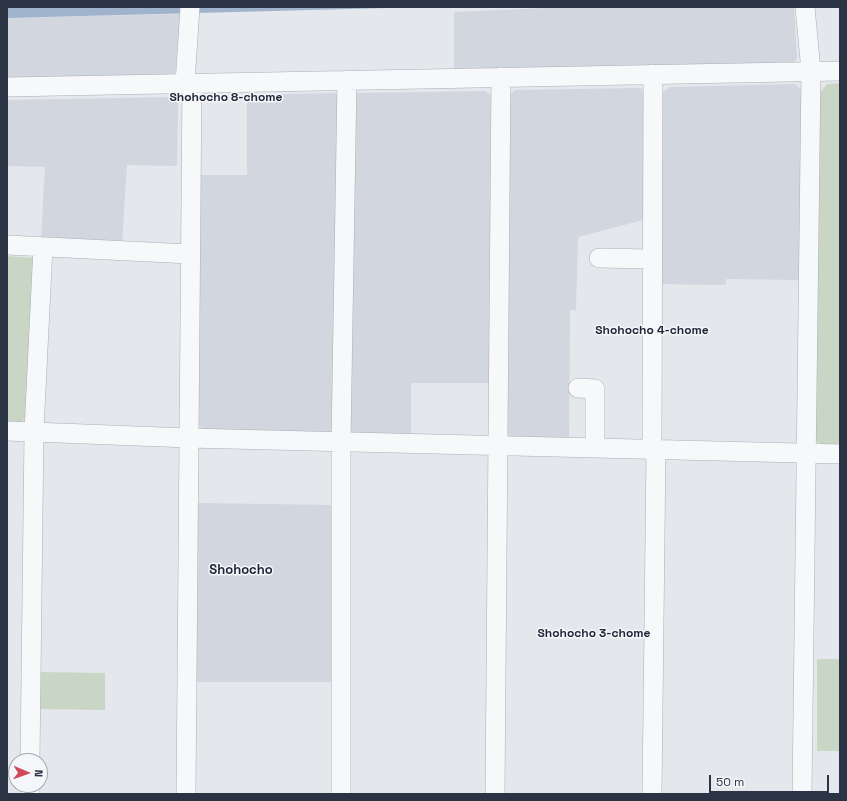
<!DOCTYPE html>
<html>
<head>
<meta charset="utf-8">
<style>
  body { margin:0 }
  #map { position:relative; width:847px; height:801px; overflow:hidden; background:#e4e7ec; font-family:"Space Grotesk",sans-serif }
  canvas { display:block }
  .frame { position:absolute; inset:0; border:8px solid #2b3445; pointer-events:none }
  .north { position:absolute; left:8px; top:753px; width:40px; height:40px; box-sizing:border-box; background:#f4f6f9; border:1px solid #a4a8b1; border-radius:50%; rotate:92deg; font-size:11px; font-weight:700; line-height:16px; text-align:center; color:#2b3445 }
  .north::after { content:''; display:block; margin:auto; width:14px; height:18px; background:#d1495b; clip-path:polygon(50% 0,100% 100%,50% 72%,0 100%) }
  .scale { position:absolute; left:709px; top:775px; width:120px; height:18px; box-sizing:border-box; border:2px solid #2b3445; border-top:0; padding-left:5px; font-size:12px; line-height:14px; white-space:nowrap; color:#2b3445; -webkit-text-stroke:3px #f4f6f9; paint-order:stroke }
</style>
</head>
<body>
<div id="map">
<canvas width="847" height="801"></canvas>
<div class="frame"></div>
<div class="north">N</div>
<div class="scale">50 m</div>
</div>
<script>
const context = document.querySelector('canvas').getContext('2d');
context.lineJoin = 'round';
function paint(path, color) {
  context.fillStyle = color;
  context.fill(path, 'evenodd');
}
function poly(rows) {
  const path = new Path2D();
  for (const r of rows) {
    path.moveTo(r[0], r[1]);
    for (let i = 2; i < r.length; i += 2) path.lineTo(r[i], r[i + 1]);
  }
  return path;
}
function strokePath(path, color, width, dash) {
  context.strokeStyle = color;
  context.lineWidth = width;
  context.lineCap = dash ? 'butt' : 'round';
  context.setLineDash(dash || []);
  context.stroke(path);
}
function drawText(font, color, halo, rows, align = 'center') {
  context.font = font + ' "Space Grotesk",sans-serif';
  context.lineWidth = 3;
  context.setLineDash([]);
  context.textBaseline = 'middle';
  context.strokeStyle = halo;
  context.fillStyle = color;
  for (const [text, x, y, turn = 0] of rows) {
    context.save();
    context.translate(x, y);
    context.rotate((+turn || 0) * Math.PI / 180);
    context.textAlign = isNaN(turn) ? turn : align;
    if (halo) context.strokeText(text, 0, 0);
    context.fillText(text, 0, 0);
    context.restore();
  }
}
paint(poly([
  [569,7,794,7,797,58,794,63,454,70,454,12],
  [181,14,175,75,7,78,7,18],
  [795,84,802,91,799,280,726,279,726,285,658,284,658,94,671,87],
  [641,88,647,96,647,219,578,237,576,310,570,310,569,440,509,438,506,433,509,96,515,90],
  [486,91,491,96,489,383,411,383,411,436,354,434,346,428,352,98,358,93],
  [335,93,340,97,335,429,329,434,204,431,197,423,199,175,247,175,247,95],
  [174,97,178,102,177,166,127,165,122,243,41,239,45,167,7,166,7,100],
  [197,503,335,505,335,682,195,682]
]), '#d2d6de');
paint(poly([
  [840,83,840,447,825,446,814,440,819,94,827,84],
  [7,256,35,258,28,414,22,422,7,422],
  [817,659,840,659,840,751,817,751],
  [39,672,105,673,105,710,38,709]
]), '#c9d6c5');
paint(poly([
  [7,7,425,7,7,18]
]), '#9fb4cc');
const minor = poly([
  [185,83,190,7],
  [7,87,840,71],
  [7,245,190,254],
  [599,258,652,259],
  [578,388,595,389,595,448],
  [7,431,189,438,840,454],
  [652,449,653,74],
  [30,761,34,431,43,247],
  [30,794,30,785],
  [186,794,192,83],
  [341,794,341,442,347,80],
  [495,794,501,77],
  [652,794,656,450],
  [802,794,811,71,805,7]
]);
strokePath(minor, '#a9aeb7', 20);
strokePath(minor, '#f7f8fa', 19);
drawText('bold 12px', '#1d2536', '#f4f6f9', [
  ["Shohocho 8-chome",226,98],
  ["Shohocho 4-chome",652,331],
  ["Shohocho 3-chome",594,634]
]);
drawText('bold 13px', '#1d2536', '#f4f6f9', [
  ["Shohocho",241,570]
]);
</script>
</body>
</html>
